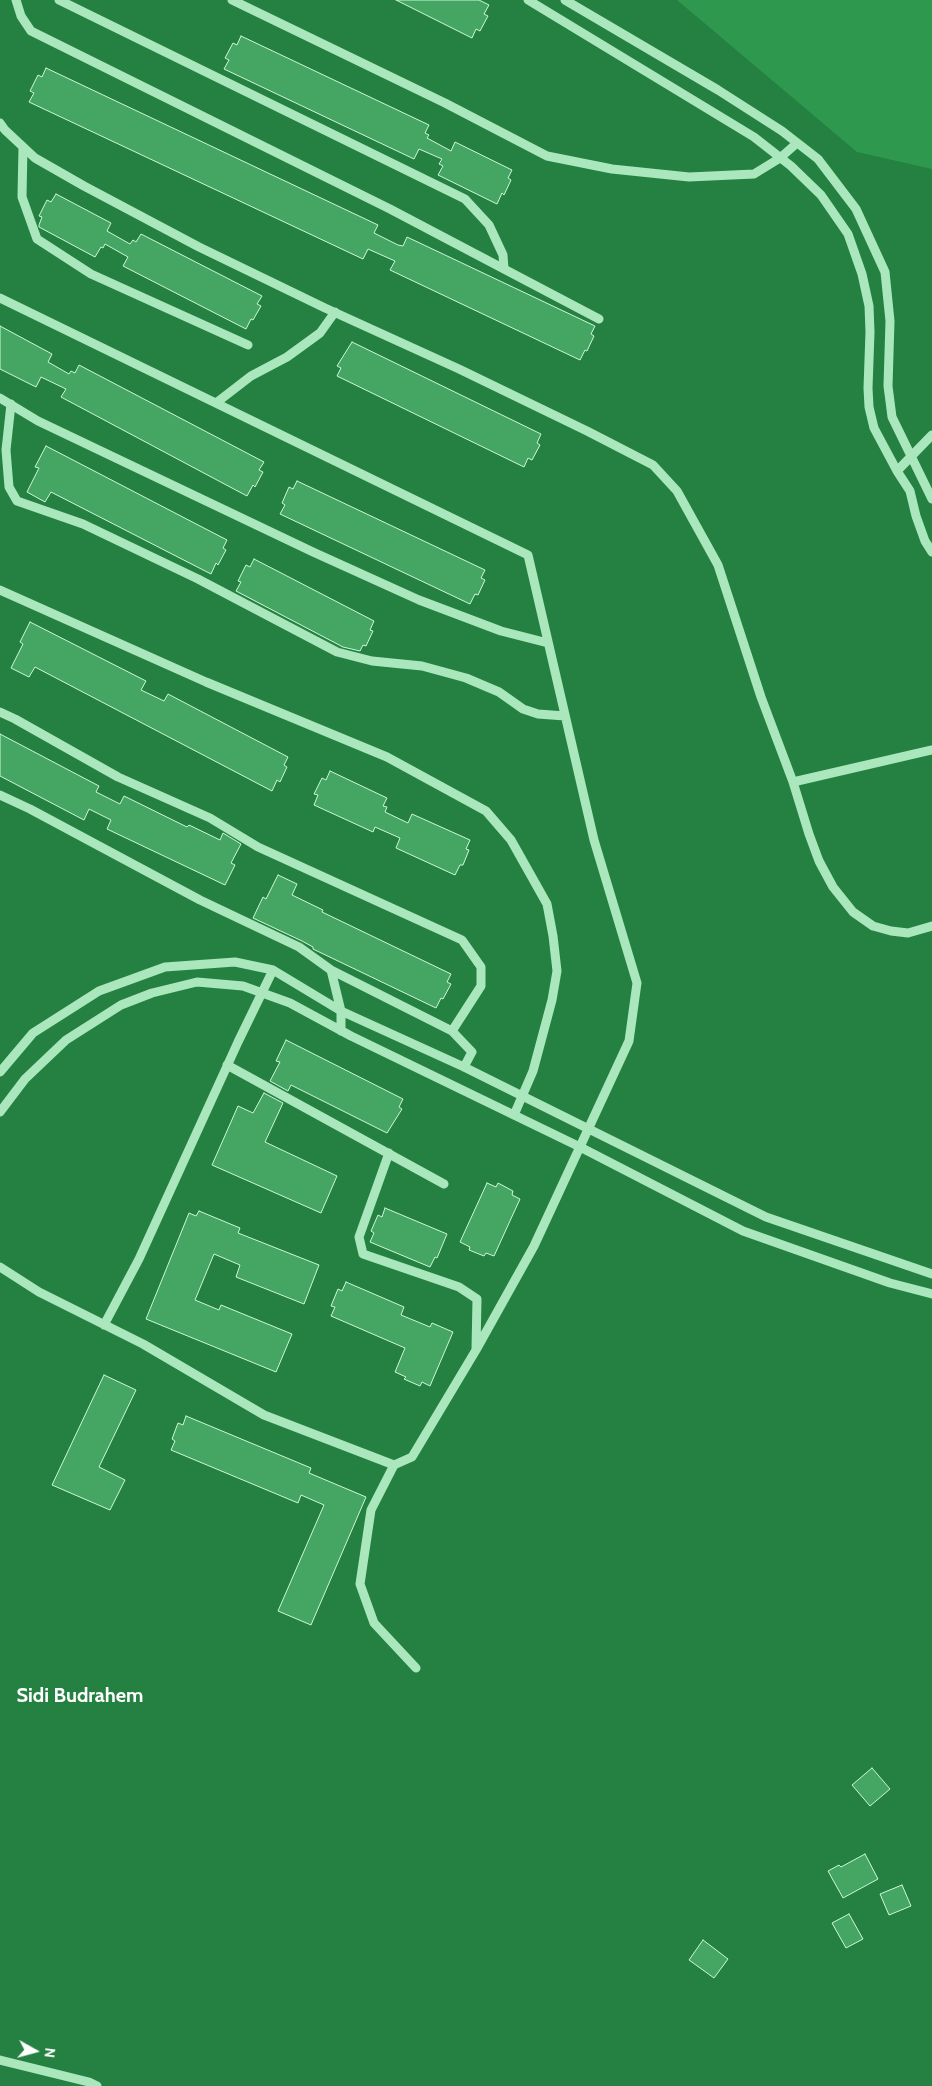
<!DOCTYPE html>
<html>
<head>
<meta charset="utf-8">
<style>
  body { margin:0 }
  #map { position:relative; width:932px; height:2086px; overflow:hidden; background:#248141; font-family:Cabin,sans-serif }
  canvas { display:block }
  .north { position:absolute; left:10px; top:2026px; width:50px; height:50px; -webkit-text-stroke:4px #248141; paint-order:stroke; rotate:97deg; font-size:14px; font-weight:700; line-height:20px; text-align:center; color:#fff }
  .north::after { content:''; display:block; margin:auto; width:18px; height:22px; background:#fff; clip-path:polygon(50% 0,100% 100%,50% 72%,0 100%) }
</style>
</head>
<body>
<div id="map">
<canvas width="932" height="2086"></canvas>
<div class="north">N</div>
</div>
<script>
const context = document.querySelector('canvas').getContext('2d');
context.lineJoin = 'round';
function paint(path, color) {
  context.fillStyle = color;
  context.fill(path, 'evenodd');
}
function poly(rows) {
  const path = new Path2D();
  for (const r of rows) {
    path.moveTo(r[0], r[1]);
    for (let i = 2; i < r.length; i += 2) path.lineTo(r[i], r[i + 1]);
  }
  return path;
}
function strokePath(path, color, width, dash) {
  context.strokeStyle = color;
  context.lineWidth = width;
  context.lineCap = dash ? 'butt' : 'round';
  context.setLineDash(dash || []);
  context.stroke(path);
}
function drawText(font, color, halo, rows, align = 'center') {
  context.font = font + ' Cabin,sans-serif';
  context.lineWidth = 4;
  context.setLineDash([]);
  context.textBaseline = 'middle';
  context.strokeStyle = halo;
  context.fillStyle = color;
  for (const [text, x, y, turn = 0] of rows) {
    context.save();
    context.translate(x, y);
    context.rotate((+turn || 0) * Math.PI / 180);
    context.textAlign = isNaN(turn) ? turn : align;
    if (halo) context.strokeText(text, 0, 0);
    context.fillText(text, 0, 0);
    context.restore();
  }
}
paint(poly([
  [677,0,932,0,932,169,857,152]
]), '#2e994e');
const building = poly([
  [396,0,479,0,489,5,484,14,488,16,480,31,476,29,472,38,396,0],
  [241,36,429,125,425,133,429,135,427,138,451,151,455,142,512,170,508,178,511,180,504,195,502,193,497,204,438,175,443,166,439,164,442,159,419,149,414,159,224,69,229,60,225,58,233,43,237,45,241,36],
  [46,68,378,225,374,233,398,245,403,246,407,237,595,326,591,334,594,336,587,351,585,350,580,360,390,270,395,261,368,249,363,259,29,102,34,93,30,91,38,75,42,77,46,68],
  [56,194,111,223,107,231,130,244,133,240,136,242,141,234,262,296,257,304,261,306,253,320,251,319,246,329,123,266,128,257,105,244,103,248,101,247,95,257,39,227,39,225,42,217,39,216,47,200,51,202,56,194],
  [0,326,52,354,48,362,69,374,71,371,75,373,79,365,264,462,259,470,263,472,255,487,253,485,247,496,61,397,66,389,41,377,36,387,0,369,0,326],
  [352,342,541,434,537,443,540,445,532,460,528,458,524,467,337,376,341,368,337,366,352,342],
  [46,446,227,540,223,548,226,550,218,565,216,563,211,574,51,492,45,502,27,492,39,468,35,467,46,446],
  [297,481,485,570,481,578,485,580,478,595,475,594,470,604,280,514,285,505,282,503,289,487,293,489,297,481],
  [254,559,374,621,370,630,373,631,366,646,363,645,360,651,343,647,236,591,241,582,238,581,246,565,250,567,254,559],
  [30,622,146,681,141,690,164,701,168,694,288,757,284,765,287,767,280,782,277,780,272,791,35,667,29,677,11,668,23,644,20,642,30,622],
  [0,734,99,786,96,792,120,804,124,796,187,827,189,825,220,840,223,833,241,844,231,863,235,865,225,885,107,829,111,820,89,809,84,820,0,776,0,734],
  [330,771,387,798,383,806,387,807,385,812,408,823,412,814,470,840,466,849,469,850,463,865,460,865,455,875,396,848,400,838,375,827,373,832,314,805,318,795,314,794,322,778,326,780,330,771],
  [278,875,297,884,292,895,323,910,322,912,451,974,447,982,451,984,443,999,441,998,436,1008,313,949,313,947,302,941,253,918,263,897,266,899,278,875],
  [286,1040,403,1099,399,1107,402,1109,387,1133,291,1085,288,1091,270,1081,280,1062,276,1061,286,1040],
  [264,1093,283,1103,265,1142,337,1176,321,1213,212,1165,238,1106,253,1113,264,1093],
  [487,1183,496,1187,498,1183,513,1191,512,1195,520,1199,494,1256,486,1253,484,1256,469,1250,470,1247,460,1242,487,1183],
  [385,1208,447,1234,437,1258,435,1257,430,1267,370,1242,374,1233,371,1231,378,1215,382,1217,385,1208],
  [199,1211,240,1228,238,1233,319,1265,304,1304,236,1277,240,1265,214,1254,195,1300,219,1310,221,1305,292,1334,276,1372,146,1319,189,1213,196,1216,199,1211],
  [346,1282,404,1307,401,1315,430,1327,432,1323,453,1332,430,1386,422,1382,420,1386,404,1379,406,1377,395,1372,405,1348,331,1316,335,1307,331,1306,338,1289,342,1291,346,1282],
  [104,1375,136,1390,99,1467,125,1480,110,1510,52,1485,104,1375],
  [186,1416,311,1468,309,1473,366,1497,311,1625,278,1611,324,1505,301,1495,298,1503,171,1450,175,1441,172,1439,178,1423,183,1425,186,1416],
  [872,1768,890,1789,870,1806,852,1785,872,1768],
  [865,1854,878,1879,843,1898,828,1871,839,1865,841,1867,865,1854],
  [902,1885,911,1906,889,1915,880,1894,902,1885],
  [849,1914,863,1939,846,1948,832,1923,849,1914],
  [703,1940,728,1959,714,1978,689,1960,703,1940]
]);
paint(building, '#44a662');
strokePath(building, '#cef6da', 1);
strokePath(poly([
  [16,0,21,16,31,31,390,209,599,319],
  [59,0,465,199,489,225,503,255,504,269],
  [232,0,445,103,547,156,612,169,689,177,754,174,780,158,797,143],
  [528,0,754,137,791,166,821,195,848,234,862,274,869,306,870,332,868,388,869,407,874,428,897,471,910,491,916,516,925,541,932,552],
  [565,0,718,90,782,131,818,159,856,209,885,272,890,321,888,386,892,417,932,499],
  [0,123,5,130,35,158,84,186,199,247,325,308,459,369,587,431,653,465,677,491,718,565,761,697,793,782],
  [23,147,22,197,37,239,91,274,248,345],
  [0,298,528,555,594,840,637,983,629,1041,534,1246,476,1350,412,1457,394,1465,371,1510,360,1584,374,1623,416,1668],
  [0,398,38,421,313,552,419,600,501,631,548,643],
  [216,403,251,376,287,357,320,333,335,312],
  [11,404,6,450,9,487,17,501,83,524,198,579,337,652,372,661,422,666,466,678,499,692,523,709,538,714,565,716],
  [897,471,932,435],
  [0,590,206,682,387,757,486,811,511,840,547,904,553,936,557,971,552,1000,533,1071,514,1115],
  [0,712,15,719,118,777,210,818,258,847,462,940,481,967,481,986,452,1031,331,970],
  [932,750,793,782,809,834,819,861,833,887,853,912,873,926,891,931,908,933,932,926],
  [0,795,30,809,200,900,299,947,331,970,341,1011,341,1031],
  [452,1031,472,1052,464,1067],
  [227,1065,444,1184],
  [0,1072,33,1033,99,991,165,967,235,962,273,970,341,1011,464,1067,766,1217,932,1274],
  [0,1112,25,1079,66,1040,121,1005,152,993,197,982,243,986,290,1003,351,1036,580,1147,743,1231,890,1283,932,1294],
  [389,1153,359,1237,363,1254,459,1287,477,1299,476,1349],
  [0,1267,39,1292,143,1344,264,1415,394,1465],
  [104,1325,139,1259,238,1042,273,970],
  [0,2060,89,2082,97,2086]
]), '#abe7bd', 9);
drawText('bold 20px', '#fff', '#248141', [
  ["Sidi Budrahem",80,1696]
]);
</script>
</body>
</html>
